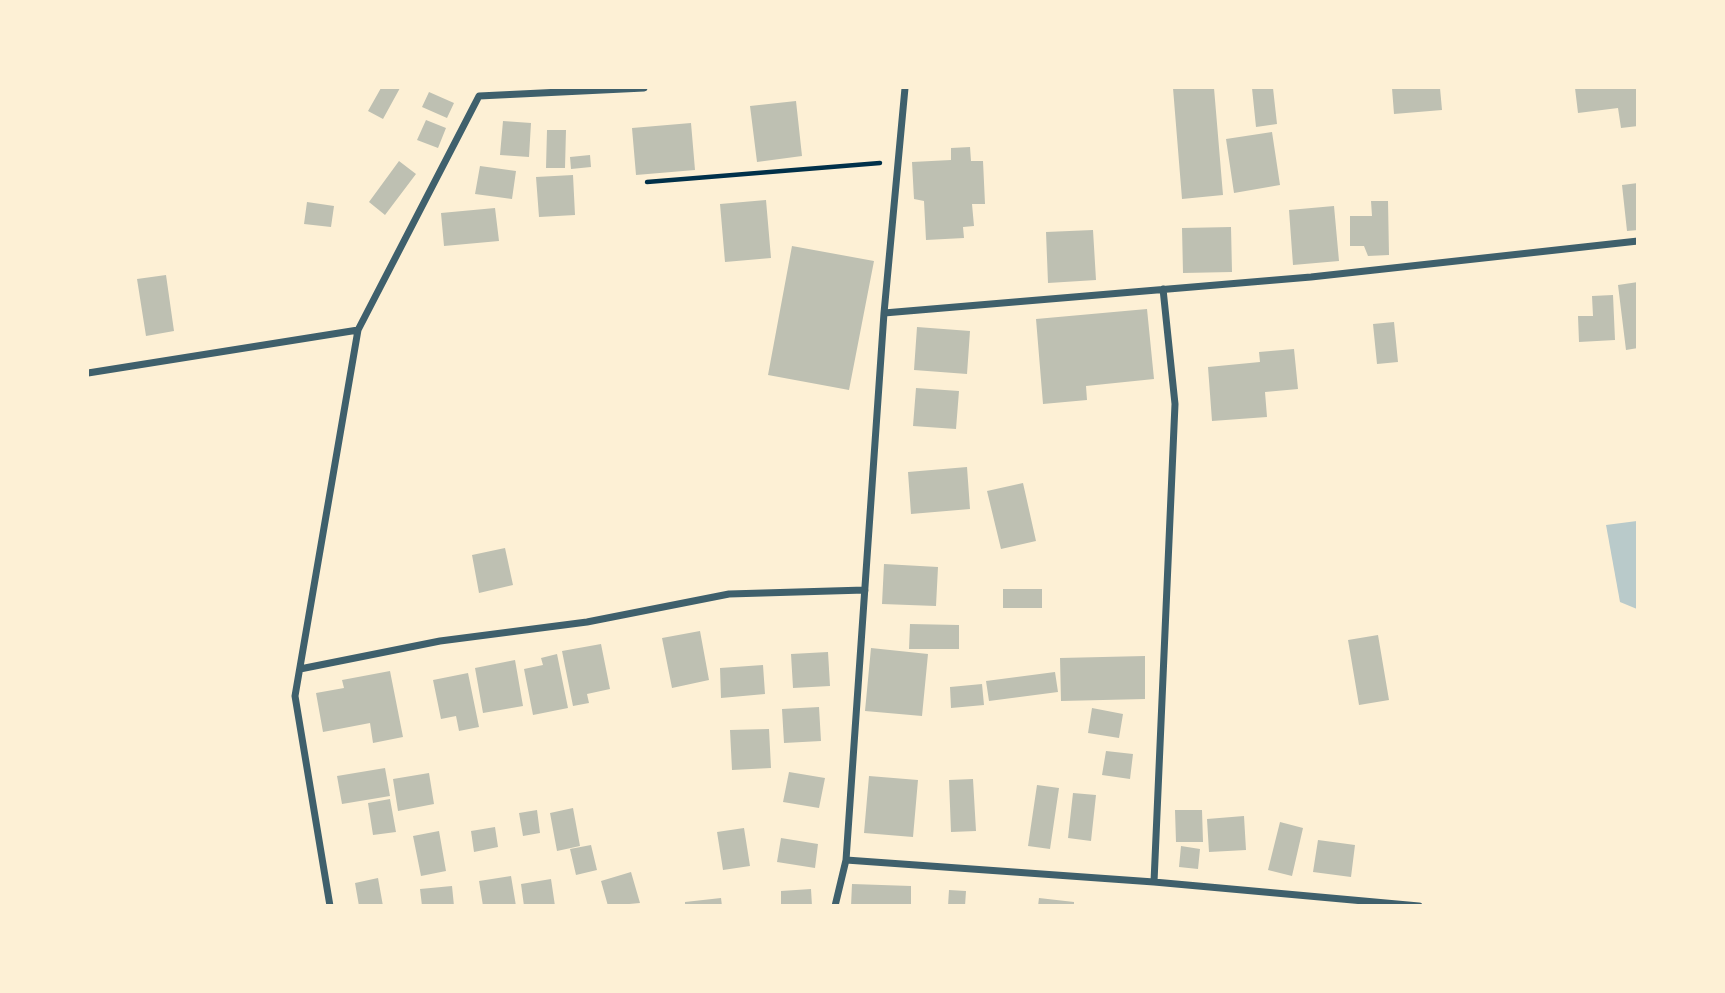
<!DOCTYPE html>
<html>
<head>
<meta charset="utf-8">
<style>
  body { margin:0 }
  #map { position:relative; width:1725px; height:993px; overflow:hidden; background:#fdf0d5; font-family:"DejaVu Sans",sans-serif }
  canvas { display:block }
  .frame { position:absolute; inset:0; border:89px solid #fdf0d5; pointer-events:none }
</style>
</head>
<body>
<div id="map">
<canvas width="1725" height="993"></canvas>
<div class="frame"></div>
</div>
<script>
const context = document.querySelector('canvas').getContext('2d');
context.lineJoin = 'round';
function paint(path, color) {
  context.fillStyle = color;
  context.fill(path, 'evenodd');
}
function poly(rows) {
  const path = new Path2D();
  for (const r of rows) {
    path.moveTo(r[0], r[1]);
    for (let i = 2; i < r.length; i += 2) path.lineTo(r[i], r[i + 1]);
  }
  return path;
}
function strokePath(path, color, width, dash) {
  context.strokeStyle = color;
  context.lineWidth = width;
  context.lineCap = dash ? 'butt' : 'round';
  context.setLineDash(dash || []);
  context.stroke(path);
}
paint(poly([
  [1637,521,1638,521,1637,609,1620,602,1606,525]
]), '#b9caca');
paint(poly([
  [381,88,400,88,383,119,368,111],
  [1173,88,1214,88,1223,195,1182,199],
  [1252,88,1273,88,1277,124,1256,127],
  [1392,88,1440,88,1442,110,1394,114],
  [1575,88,1638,88,1638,126,1621,128,1618,108,1578,113],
  [429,92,454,103,447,118,422,107],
  [796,101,802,156,757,162,750,106],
  [426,120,446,128,438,148,417,140],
  [503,121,531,123,529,157,500,155],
  [691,123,695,170,636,175,632,128],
  [547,130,566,130,565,168,546,168],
  [1272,132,1280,185,1234,193,1226,139],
  [970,147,971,161,983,161,985,204,972,204,974,226,963,227,964,238,926,240,924,201,914,199,912,162,951,160,951,148],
  [590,155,591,167,571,169,570,157],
  [399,161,416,174,385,215,369,202],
  [480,166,516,171,512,199,475,194],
  [573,175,575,215,539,217,536,177],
  [1638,183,1638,230,1627,231,1622,185],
  [766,200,771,258,725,262,720,204],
  [1371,201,1388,201,1389,255,1368,256,1364,246,1350,246,1350,216,1372,216],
  [307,202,334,206,331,227,304,224],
  [1334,206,1339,261,1293,265,1289,210],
  [495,208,499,241,444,246,441,213],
  [1231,227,1232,272,1183,273,1182,228],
  [1093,230,1096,280,1048,283,1046,232],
  [792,246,874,261,849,390,768,375],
  [166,275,174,331,146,336,137,279],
  [1638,282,1638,348,1626,350,1618,285],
  [1613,295,1615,340,1579,342,1578,316,1593,316,1592,296],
  [1147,309,1154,379,1086,386,1087,400,1043,404,1036,319],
  [1394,322,1398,362,1377,364,1373,324],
  [917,327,970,331,967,374,914,370],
  [1294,349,1298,389,1265,392,1267,417,1212,421,1208,367,1260,362,1259,352],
  [916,388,959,391,956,429,913,426],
  [967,467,970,509,911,514,908,472],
  [1023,483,1036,541,1001,549,987,491],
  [505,548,513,585,479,593,472,555],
  [884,564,938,567,936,606,882,604],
  [1003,589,1042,589,1042,608,1003,608],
  [910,624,959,625,959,649,909,649],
  [700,631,709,680,672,688,662,638],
  [1378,635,1389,700,1359,705,1348,640],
  [601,644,610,689,587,694,589,703,573,706,562,651],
  [871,648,928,654,922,716,865,711],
  [828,652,830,686,793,688,791,654],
  [557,654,568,708,533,715,524,669,543,665,541,658],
  [1145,656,1145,699,1061,701,1060,658],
  [515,660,523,706,483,713,475,668],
  [763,665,765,694,721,698,720,668],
  [390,671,403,737,373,743,370,723,323,732,316,693,344,688,342,680],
  [1055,672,1058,692,989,701,986,681],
  [468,673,479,727,459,731,456,716,441,719,433,680],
  [982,684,984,705,951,708,950,687],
  [819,707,821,741,784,743,782,709],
  [1092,708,1123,714,1119,738,1088,733],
  [769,729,771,768,732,770,730,730],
  [1106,751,1133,754,1130,779,1102,775],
  [385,768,390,796,342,804,337,776],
  [789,772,825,778,819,808,783,802],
  [429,773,434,804,398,811,393,779],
  [869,776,918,780,913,837,864,833],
  [973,779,976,831,951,832,949,780],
  [1037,785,1059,788,1050,849,1028,846],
  [1073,793,1096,795,1091,841,1068,838],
  [390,799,396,832,373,835,368,803],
  [573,808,580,846,557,851,550,813],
  [537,810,540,833,523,836,519,813],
  [1175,810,1202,810,1203,842,1176,842],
  [1244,816,1246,850,1209,852,1207,819],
  [1280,822,1303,828,1292,876,1268,870],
  [495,827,498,847,474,852,471,831],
  [744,828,750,866,723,870,717,832],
  [439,831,446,871,421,876,413,836],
  [781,838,818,844,815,868,777,862],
  [1318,840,1355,845,1351,877,1313,872],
  [591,845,597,870,576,875,570,849],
  [1181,846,1200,849,1198,869,1179,867],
  [631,872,640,903,608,906,601,881],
  [511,876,516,906,483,906,479,881],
  [378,878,383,906,359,906,355,883],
  [551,879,555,906,524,906,521,884],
  [852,884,911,886,911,906,851,906],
  [452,886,454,906,422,906,420,889],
  [811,889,812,906,781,906,781,891],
  [949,890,966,891,965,906,948,906],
  [721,898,722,906,685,906,685,902],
  [1039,898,1074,902,1074,906,1038,906]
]), '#bec0b2');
strokePath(poly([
  [647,182,880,163]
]), '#003049', 4.5);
strokePath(poly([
  [884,313,1311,277,1638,241],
  [88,373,358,330],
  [300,669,440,641,587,622,729,594,865,590],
  [846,860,884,313,905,88],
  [1154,882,1175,404,1163,289],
  [330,906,295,696,358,330,479,96,644,88],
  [835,906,846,860,1154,882,1419,906]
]), '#3f606c', 7);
</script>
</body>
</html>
